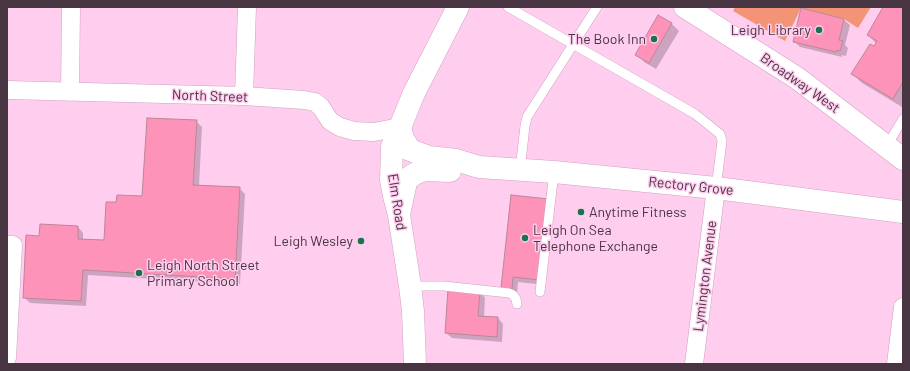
<!DOCTYPE html>
<html>
<head>
<meta charset="utf-8">
<style>
  body { margin:0 }
  #map { position:relative; width:910px; height:371px; overflow:hidden; background:#ffceef; font-family:Barlow,sans-serif }
  canvas { display:block }
  .frame { position:absolute; inset:0; border:8px solid #483542; pointer-events:none }
</style>
</head>
<body>
<div id="map">
<canvas width="910" height="371"></canvas>
<div class="frame"></div>
</div>
<script>
const context = document.querySelector('canvas').getContext('2d');
context.lineJoin = 'round';
function paint(path, color) {
  context.fillStyle = color;
  context.fill(path, 'evenodd');
}
function poly(rows) {
  const path = new Path2D();
  for (const r of rows) {
    path.moveTo(r[0], r[1]);
    for (let i = 2; i < r.length; i += 2) path.lineTo(r[i], r[i + 1]);
  }
  return path;
}
function strokePath(path, color, width, dash) {
  context.strokeStyle = color;
  context.lineWidth = width;
  context.lineCap = dash ? 'butt' : 'round';
  context.setLineDash(dash || []);
  context.stroke(path);
}
function drawText(font, color, halo, rows, align = 'center') {
  context.font = font + ' Barlow,sans-serif';
  context.lineWidth = 3;
  context.setLineDash([]);
  context.textBaseline = 'middle';
  context.strokeStyle = halo;
  context.fillStyle = color;
  for (const [text, x, y, turn = 0] of rows) {
    context.save();
    context.translate(x, y);
    context.rotate((+turn || 0) * Math.PI / 180);
    context.textAlign = isNaN(turn) ? turn : align;
    if (halo) context.strokeText(text, 0, 0);
    context.fillText(text, 0, 0);
    context.restore();
  }
}
paint(poly([
  [735,7,871,7,858,28,844,19,801,8,785,41,733,11]
]), '#f49477');
paint(poly([
  [884,7,903,7,902,107,862,83,853,74,877,44,868,35],
  [802,9,844,20,850,25,845,45,848,48,846,56,842,55,842,57,800,47,794,41],
  [659,16,672,24,679,31,656,69,644,62,637,54],
  [196,121,202,127,199,186,239,188,245,194,240,284,88,275,86,306,30,303,24,297,40,237,78,227,83,233,83,240,105,241,117,203,143,197],
  [512,196,545,285,518,282,517,294,502,287],
  [480,292,485,298,484,317,498,318,503,324,502,342,452,338,446,333]
]), '#0003');
const building = poly([
  [883,7,903,7,903,82,893,99,851,74,870,44,874,46,877,41,867,35,883,7],
  [801,8,844,19,839,40,843,41,840,51,837,50,836,52,793,42,801,8],
  [658,15,672,23,649,63,635,55,658,15],
  [147,118,197,120,193,185,240,187,235,279,83,270,81,301,23,298,26,235,39,236,40,224,78,226,78,239,104,240,106,202,116,202,117,195,142,196,147,118],
  [511,195,549,199,540,280,513,277,512,289,501,288,511,195],
  [448,289,480,291,478,316,498,317,497,337,445,333,448,289]
]);
paint(building, '#fe93b9');
strokePath(building, '#bb8697', 1);
const service = poly([
  [508,7,695,114,720,134,722,141,716,188],
  [886,147,903,119],
  [520,170,525,126,527,117,597,7],
  [410,286,444,286,509,293,513,295,516,299,517,304],
  [540,292,554,172]
]);
const minor = poly([
  [7,90,244,96,304,100,315,102,321,107,330,121,340,127,354,131,374,132,400,127],
  [70,92,71,7],
  [244,96,247,7],
  [7,245,13,245,7,358],
  [694,364,716,188],
  [896,364,903,307]
]);
const tertiary = poly([
  [685,7,797,78,903,159],
  [400,127,403,139,410,150,429,157,456,160,479,167,554,172,716,188,903,212],
  [400,210,406,182,410,177,416,173,425,170,450,171],
  [415,364,413,311,410,286,399,215,394,196,391,180,392,147,414,93,458,7]
]);
strokePath(service, '#cfa1c1', 10);
strokePath(minor, '#cfa1c1', 19);
strokePath(tertiary, '#cfa1c1', 23);
strokePath(service, '#fff', 9);
strokePath(minor, '#fff', 18);
strokePath(tertiary, '#fff', 22);
for (const [x, y, r, color] of [
  [819,30,4,"#16744a"],
  [654,39,4,"#16744a"],
  [581,212,4,"#16744a"],
  [525,238,4,"#16744a"],
  [361,241,4,"#16744a"],
  [139,273,4,"#16744a"]
]) {
  const dot = new Path2D();
  dot.arc(x, y, r, 0, 2 * Math.PI);
  context.fillStyle = color;
  context.fill(dot);
  strokePath(dot, '#ffceef', 1.5);
}
drawText('14px', '#483542', '#ffceef', [
  ["Leigh Library",811,30],
  ["The Book Inn",646,39],
  ["Anytime Fitness",589,212,"left"],
  ["Leigh On Sea",533,230,"left"],
  ["Telephone Exchange",533,246,"left"],
  ["Leigh Wesley",353,241],
  ["Leigh North Street",147,265,"left"],
  ["Primary School",147,281,"left"]
], 'right');
drawText('14px', '#483542', '#ffceef', [
  ["Broadway West",800,83,35],
  ["North Street",210,96,2],
  ["Rectory Grove",691,186,6],
  ["Elm Road",397,202,81],
  ["Lymington Avenue",705,276,-83]
]);
</script>
</body>
</html>
